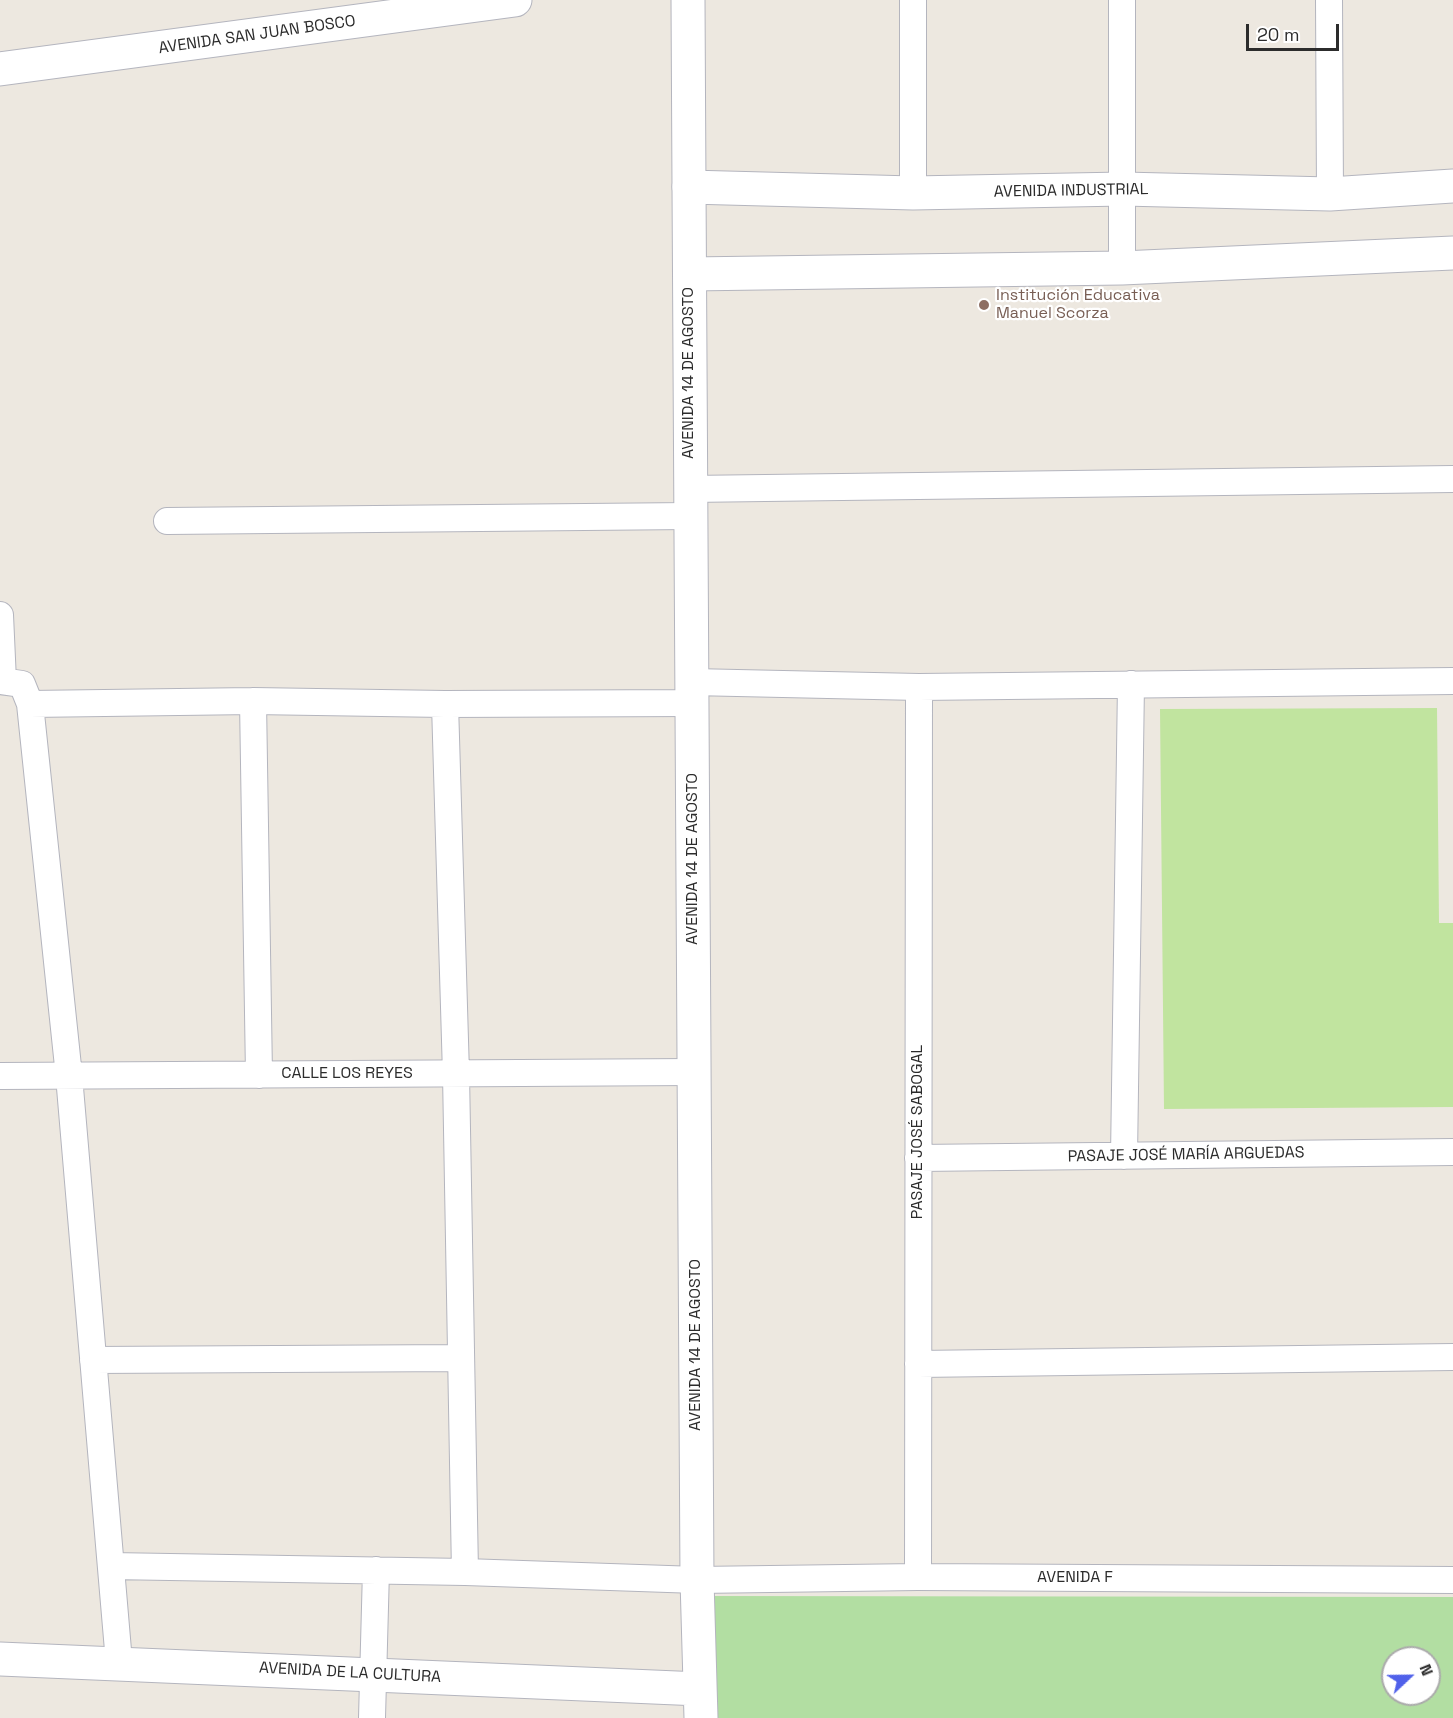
<!DOCTYPE html>
<html>
<head>
<meta charset="utf-8">
<style>
  body { margin:0 }
  #map { position:relative; width:1453px; height:1718px; overflow:hidden; background:#ede8e0; font-family:"Space Grotesk",sans-serif }
  canvas { display:block }
  .north { position:absolute; left:1381px; top:1646px; width:60px; height:60px; box-sizing:border-box; background:#fff; border:2px solid #ababab; border-radius:50%; rotate:68deg; font-size:16px; font-weight:700; line-height:24px; text-align:center; color:#2c2c2c }
  .north::after { content:''; display:block; margin:auto; width:21px; height:27px; background:#5061ea; clip-path:polygon(50% 0,100% 100%,50% 72%,0 100%) }
  .scale { position:absolute; left:1246px; top:24px; width:93px; height:27px; box-sizing:border-box; border:3px solid #2c2c2c; border-top:0; padding-left:8px; font-size:18px; line-height:21px; white-space:nowrap; color:#2c2c2c; -webkit-text-stroke:4px #fff; paint-order:stroke }
</style>
</head>
<body>
<div id="map">
<canvas width="1453" height="1718"></canvas>
<div class="north">N</div>
<div class="scale">20 m</div>
</div>
<script>
const context = document.querySelector('canvas').getContext('2d');
context.lineJoin = 'round';
function paint(path, color) {
  context.fillStyle = color;
  context.fill(path, 'evenodd');
}
function poly(rows) {
  const path = new Path2D();
  for (const r of rows) {
    path.moveTo(r[0], r[1]);
    for (let i = 2; i < r.length; i += 2) path.lineTo(r[i], r[i + 1]);
  }
  return path;
}
function strokePath(path, color, width, dash) {
  context.strokeStyle = color;
  context.lineWidth = width;
  context.lineCap = dash ? 'butt' : 'round';
  context.setLineDash(dash || []);
  context.stroke(path);
}
function drawText(font, color, halo, rows, align = 'center') {
  context.font = font + ' "Space Grotesk",sans-serif';
  context.lineWidth = 4.5;
  context.setLineDash([]);
  context.textBaseline = 'middle';
  context.strokeStyle = halo;
  context.fillStyle = color;
  for (const [text, x, y, turn = 0] of rows) {
    context.save();
    context.translate(x, y);
    context.rotate((+turn || 0) * Math.PI / 180);
    context.textAlign = isNaN(turn) ? turn : align;
    if (halo) context.strokeText(text, 0, 0);
    context.fillText(text, 0, 0);
    context.restore();
  }
}
paint(poly([
  [706,1596,1453,1597,1453,1718,713,1718],
  [1393,1658,1429,1658,1429,1694,1393,1694]
]), '#b2dea2');
paint(poly([
  [1437,708,1439,923,1453,923,1453,1107,1164,1109,1160,709]
]), '#c1e49f');
const minor = poly([
  [913,0,913,193],
  [1122,0,1122,268],
  [1329,0,1330,194],
  [689,489,1453,479],
  [167,521,689,516],
  [0,615,3,681],
  [0,681,22,684,30,704,69,1076,119,1662],
  [692,682,919,687,1453,681],
  [253,701,259,1075],
  [30,704,253,701,445,704,692,703],
  [445,704,456,1074,465,1572],
  [0,1076,694,1072],
  [1124,1156,1131,684],
  [918,1158,1453,1152],
  [93,1360,461,1358],
  [918,1364,1453,1357],
  [111,1566,465,1572,697,1580,918,1577,1453,1580],
  [918,1577,919,687],
  [372,1718,376,1570]
]);
const tertiary = poly([
  [689,187,697,1580,701,1718],
  [0,1659,700,1689]
]);
const secondary = poly([
  [688,0,689,187,913,193,1123,189,1330,194,1453,186],
  [0,69,515,0],
  [690,274,1122,268,1453,253]
]);
strokePath(minor, '#b4b5be', 28);
strokePath(tertiary, '#b4b5be', 35);
strokePath(secondary, '#b4b5be', 35);
strokePath(minor, '#fff', 26);
strokePath(tertiary, '#fff', 33);
strokePath(secondary, '#fff', 33);
for (const [x, y, r, color] of [
  [984,305,6,"#8d6e63"]
]) {
  const dot = new Path2D();
  dot.arc(x, y, r, 0, 2 * Math.PI);
  context.fillStyle = color;
  context.fill(dot);
  strokePath(dot, '#fff', 2);
}
drawText('16px', '#2c2c2c', '#fff', [
  ["AVENIDA SAN JUAN BOSCO",257,35,-8],
  ["AVENIDA INDUSTRIAL",1071,191,-1],
  ["AVENIDA 14 DE AGOSTO",689,373,-90],
  ["AVENIDA 14 DE AGOSTO",693,859,-90],
  ["CALLE LOS REYES",347,1074],
  ["PASAJE JOSÉ SABOGAL",918,1132,-90],
  ["PASAJE JOSÉ MARÍA ARGUEDAS",1186,1155,-1],
  ["AVENIDA 14 DE AGOSTO",696,1345,-90],
  ["AVENIDA F",1075,1578],
  ["AVENIDA DE LA CULTURA",350,1673,3]
]);
drawText('16px', '#785e54', '#fff', [
  ["Institución Educativa",996,296],
  ["Manuel Scorza",996,314]
], 'left');
</script>
</body>
</html>
